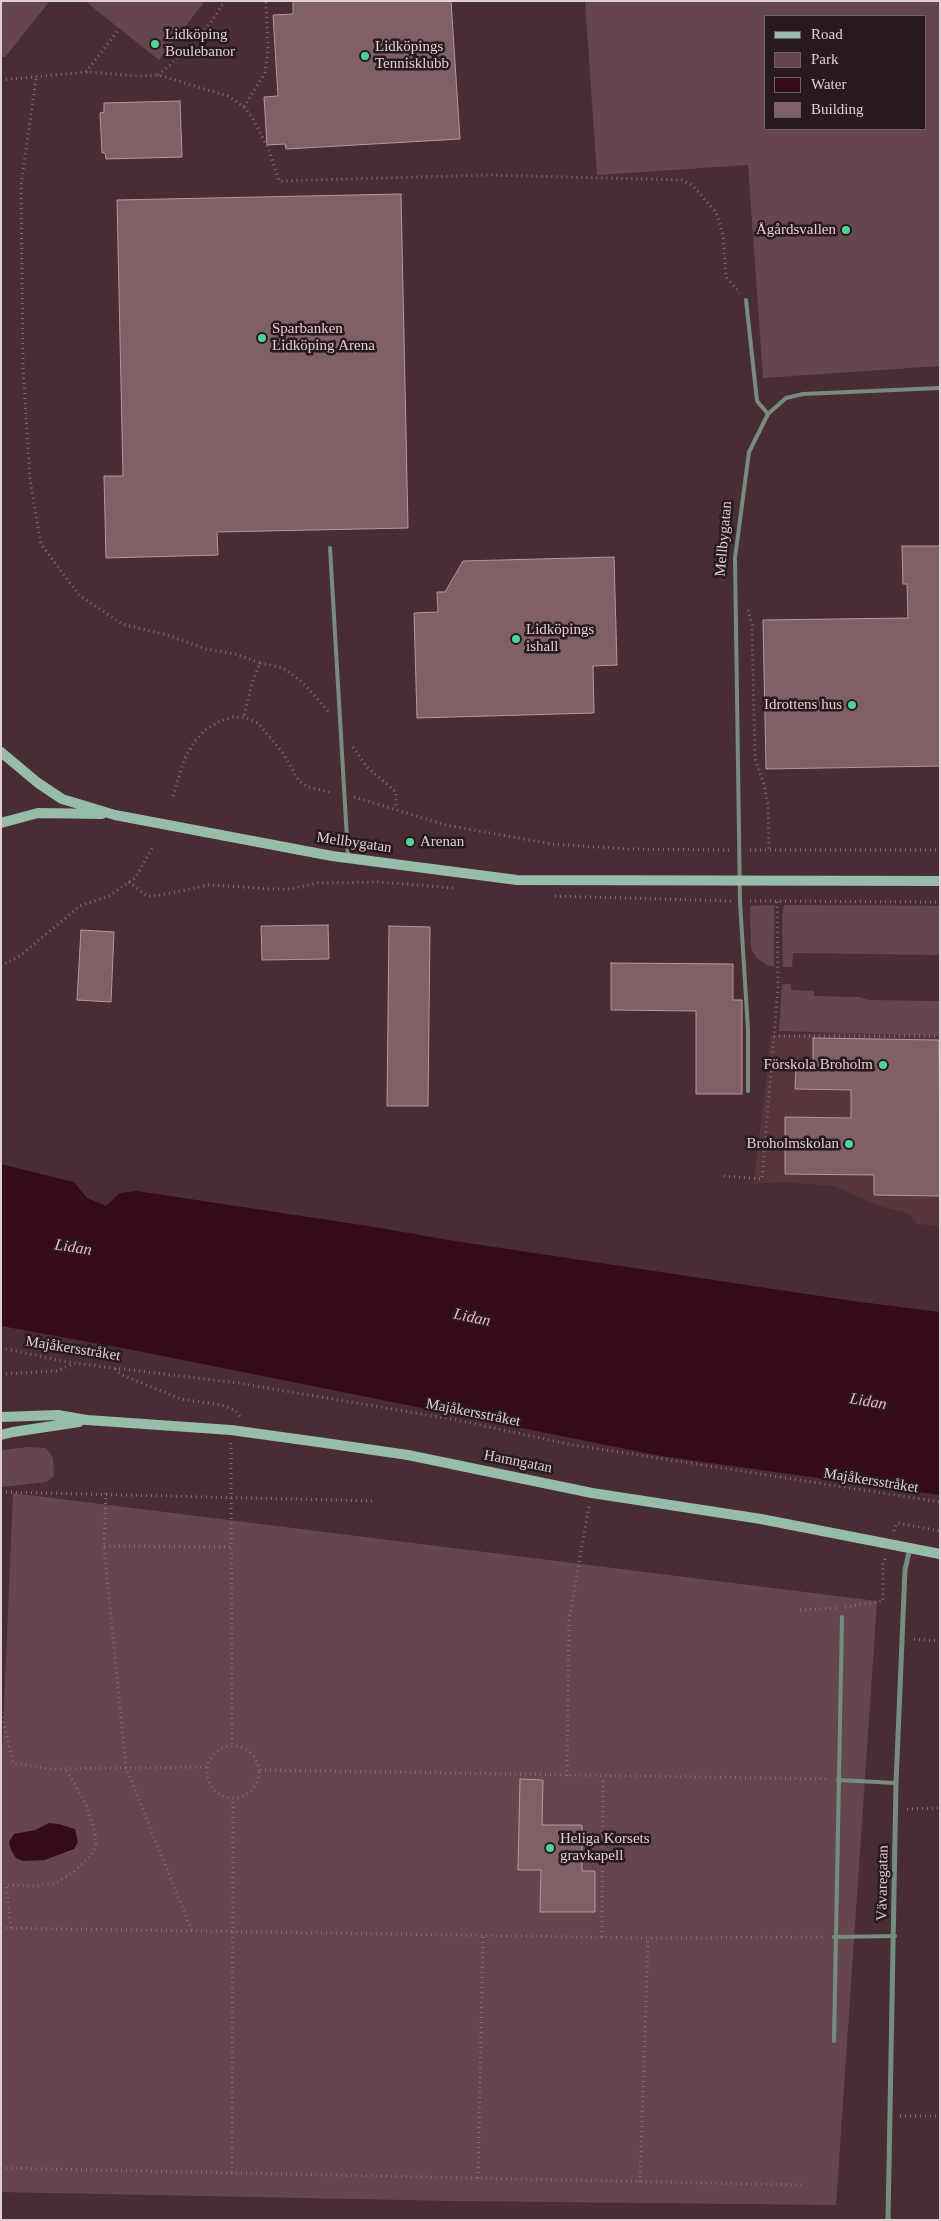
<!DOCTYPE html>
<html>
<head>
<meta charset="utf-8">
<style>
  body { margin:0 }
  #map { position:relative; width:941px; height:2221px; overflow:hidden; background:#492d34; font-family:"Times New Roman",serif }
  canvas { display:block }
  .frame { position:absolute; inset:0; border:2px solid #e1ced2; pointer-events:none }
  .legend { position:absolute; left:764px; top:15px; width:162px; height:115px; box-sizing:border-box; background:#27191d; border:1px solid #716165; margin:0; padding:6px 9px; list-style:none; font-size:15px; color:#e1ced2 }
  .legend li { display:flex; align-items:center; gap:10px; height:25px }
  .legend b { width:25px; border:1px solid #716165 }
</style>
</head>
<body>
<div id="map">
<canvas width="941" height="2221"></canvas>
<div class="frame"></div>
<ul class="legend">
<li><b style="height:6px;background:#97bca7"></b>Road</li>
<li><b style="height:14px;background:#66464e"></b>Park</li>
<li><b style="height:14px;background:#370a1a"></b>Water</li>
<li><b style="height:14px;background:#806067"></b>Building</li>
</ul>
</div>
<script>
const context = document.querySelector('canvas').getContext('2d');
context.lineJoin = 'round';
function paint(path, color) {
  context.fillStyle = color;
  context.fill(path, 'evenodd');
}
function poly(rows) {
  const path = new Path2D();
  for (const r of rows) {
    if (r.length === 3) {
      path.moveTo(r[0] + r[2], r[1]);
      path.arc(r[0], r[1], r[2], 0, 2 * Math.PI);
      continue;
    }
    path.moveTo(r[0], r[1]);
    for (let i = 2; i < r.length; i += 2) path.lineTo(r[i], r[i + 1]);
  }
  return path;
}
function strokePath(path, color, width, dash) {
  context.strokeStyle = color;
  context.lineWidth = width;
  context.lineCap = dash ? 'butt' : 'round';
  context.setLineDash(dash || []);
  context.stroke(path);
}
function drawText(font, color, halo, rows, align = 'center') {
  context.font = font + ' "Times New Roman",serif';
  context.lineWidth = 5;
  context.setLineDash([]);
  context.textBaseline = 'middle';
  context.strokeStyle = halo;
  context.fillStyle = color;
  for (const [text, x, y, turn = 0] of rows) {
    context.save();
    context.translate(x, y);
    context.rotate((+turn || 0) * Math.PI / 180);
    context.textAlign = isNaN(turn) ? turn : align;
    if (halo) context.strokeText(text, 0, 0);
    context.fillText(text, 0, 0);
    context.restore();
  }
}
paint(poly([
  [841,1033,940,1036,940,1226,917,1224,908,1213,882,1207,834,1186,781,1182,753,1184,766,1084,770,1035]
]), '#58343d');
paint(poly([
  [1,1,50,1,5,57,1,57],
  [85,1,205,1,159,60],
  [585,1,940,1,940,366,763,378,748,165,597,175],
  [925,16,925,129,765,129,765,16],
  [774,905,774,966,768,966,757,958,751,949,750,906],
  [784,905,940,906,940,955,793,953,792,967,783,967,782,917],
  [782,984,791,984,791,990,814,991,814,996,859,997,869,1000,940,1001,940,1036,779,1031],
  [28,1447,46,1448,53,1458,54,1476,47,1482,1,1487,1,1450],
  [13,1493,877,1601,836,2205,456,2201,1,2192,1,1777]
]), '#66464e');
paint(poly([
  [1,1164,74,1182,87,1198,106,1206,120,1193,137,1191,381,1228,448,1240,853,1301,940,1312,940,1495,661,1456,128,1349,1,1326],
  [49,1823,59,1824,75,1829,78,1842,74,1849,45,1860,23,1861,16,1858,11,1850,9,1842,14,1834,35,1830]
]), '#370a1a');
const building = poly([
  [293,1,451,1,460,139,286,149,285,144,267,145,264,97,278,96,273,15,293,14,293,1],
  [180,101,182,157,106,159,105,153,102,153,100,113,104,112,104,103,180,101],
  [401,194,408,528,217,532,218,555,106,558,104,476,123,476,117,200,401,194],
  [902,546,940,546,940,766,766,769,763,620,908,618,907,584,903,584,902,546],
  [614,557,617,665,593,666,594,713,417,718,414,613,438,612,437,592,445,592,463,561,614,557],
  [328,925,329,959,262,960,261,926,328,925],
  [389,926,430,927,428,1106,387,1106,389,926],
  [81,930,114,932,111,1002,77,1000,81,930],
  [611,963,733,964,733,1000,742,1000,742,1094,696,1094,696,1011,611,1010,611,963],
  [813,1038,939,1040,940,1196,874,1195,874,1175,785,1174,785,1117,851,1118,851,1090,795,1089,796,1067,813,1067,813,1038],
  [520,1779,543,1780,542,1825,582,1825,582,1871,595,1871,595,1912,540,1912,541,1870,518,1870,520,1779]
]);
paint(building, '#806067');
strokePath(building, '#b9969e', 1);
strokePath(poly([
  [86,72,119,29],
  [158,75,186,51,211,22,225,1],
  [36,79,21,185,23,366,30,480,41,544,79,595,122,624,167,635,206,649,235,654,260,663,252,683,244,717],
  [1,80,86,72,139,76,158,75,228,96,244,107,252,117,269,150,279,181,489,175,682,180,692,185,716,212,723,235,726,277,740,293],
  [244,107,265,73,268,50,266,1],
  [748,610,752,625,755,758,764,785,768,804,769,850],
  [260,663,283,668,302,682,328,711],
  [353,747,367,767,396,792,396,809],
  [173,796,184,760,194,742,205,730,220,721,233,717,244,717,258,723,283,753,299,781,308,787,333,793],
  [354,797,446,825,551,844,629,849,729,850],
  [750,850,940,850],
  [129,882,147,896,156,896,209,885,274,889,289,889,318,883,378,882,454,888],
  [555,896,731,901],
  [750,901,940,902],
  [1,966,21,955,80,906,109,896,135,878,154,845],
  [774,1036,940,1036],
  [724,1176,762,1179,778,988,777,900],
  [1,1348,73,1363,238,1383,457,1420,568,1444,940,1502],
  [115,1369,122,1375,181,1399,221,1405,235,1410,241,1418],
  [1,1374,57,1371,73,1364],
  [231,1443,232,1745],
  [1,1492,375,1501],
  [106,1493,104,1546,126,1768,192,1931],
  [894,1531,897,1523,940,1531],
  [104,1546,232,1547],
  [845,1607,883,1601,883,1564,886,1556],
  [800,1610,836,1608],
  [914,1639,940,1641],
  [1,1712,13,1763,49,1769,208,1767],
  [233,1772,26],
  [260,1770,829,1779],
  [567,1776,569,1620,589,1506],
  [907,1809,940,1808],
  [1,1928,648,1938,826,1937],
  [11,1928,6,1885,34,1886,56,1883,74,1872,93,1853,96,1844,94,1829,86,1804,66,1769],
  [602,1937,603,1777],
  [900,2116,940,2116],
  [1,2168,802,2185],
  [232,2173,233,1798],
  [478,2178,483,1935],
  [640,2182,648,1938]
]), '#836b71', 3, [1, 4]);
strokePath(poly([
  [746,300,757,401,768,414],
  [330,548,348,856],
  [748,1091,748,1030,740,902,735,558,749,452,768,414,786,398,803,394,940,388],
  [838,1780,896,1783],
  [834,1937,895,1936],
  [834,2041,842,1617]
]), '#758c7f', 4);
strokePath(poly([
  [888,2220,896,1783,905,1570,910,1548]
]), '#758c7f', 5);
strokePath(poly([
  [1,752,38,783,62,799,115,815,332,856,517,880,940,881],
  [1,823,38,813,102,814],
  [1,1417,58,1415,87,1420,231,1430,325,1443,408,1455,592,1493,761,1519,940,1554],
  [1,1435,13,1432,79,1422]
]), '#97bca7', 10);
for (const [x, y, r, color] of [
  [155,44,5,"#50d398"],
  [365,56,5,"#50d398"],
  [846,230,5,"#50d398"],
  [262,338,5,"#50d398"],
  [516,639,5,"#50d398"],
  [852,705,5,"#50d398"],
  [410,842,5,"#50d398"],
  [883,1065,5,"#50d398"],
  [849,1144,5,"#50d398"],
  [550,1848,5,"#50d398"]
]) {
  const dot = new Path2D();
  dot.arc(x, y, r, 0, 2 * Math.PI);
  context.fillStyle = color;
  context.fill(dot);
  strokePath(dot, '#27191d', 2);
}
drawText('15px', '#e1ced2', '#27191d', [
  ["Lidköping",165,35],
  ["Boulebanor",165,52],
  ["Lidköpings",375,47],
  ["Tennisklubb",375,64],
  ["Ågårdsvallen",836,230,"right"],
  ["Sparbanken",272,329],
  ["Lidköping Arena",272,346],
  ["Lidköpings",526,630],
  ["ishall",526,647],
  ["Idrottens hus",842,705,"right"],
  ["Arenan",420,842],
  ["Förskola Broholm",873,1065,"right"],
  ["Broholmskolan",839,1144,"right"],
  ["Heliga Korsets",560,1839],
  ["gravkapell",560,1856]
], 'left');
drawText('15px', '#e1ced2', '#27191d', [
  ["Mellbygatan",724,539,-85],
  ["Mellbygatan",354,843,8],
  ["Majåkersstråket",73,1349,9],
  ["Majåkersstråket",473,1413,11],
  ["Hamngatan",518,1462,11],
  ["Majåkersstråket",871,1481,9],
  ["Vävaregatan",883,1883,-89]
]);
drawText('italic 16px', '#f9b5c5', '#27191d', [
  ["Lidan",73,1248,9],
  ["Lidan",472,1318,12],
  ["Lidan",868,1402,10]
]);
</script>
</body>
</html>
